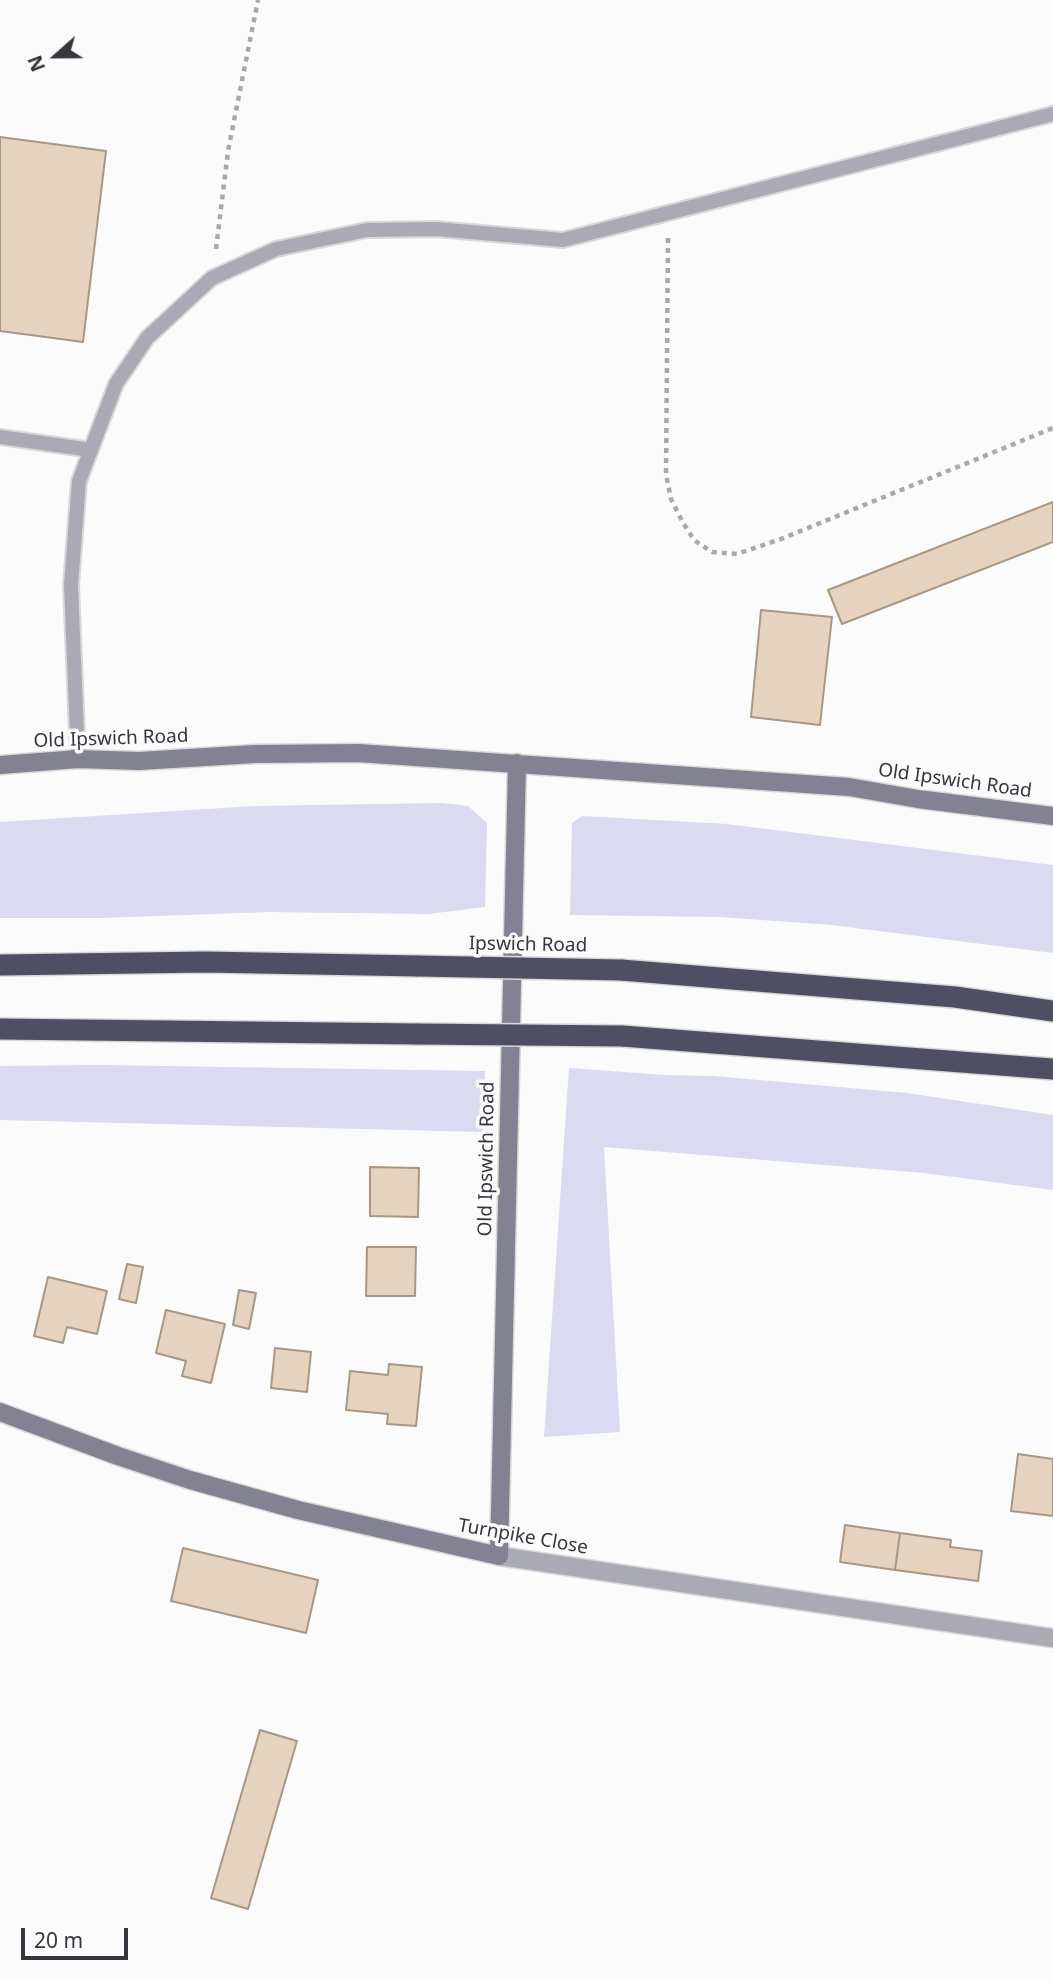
<!DOCTYPE html>
<html>
<head>
<meta charset="utf-8">
<style>
  body { margin:0 }
  #map { position:relative; width:1053px; height:1981px; overflow:hidden; background:#fbfbfb; font-family:"Noto Sans",sans-serif }
  canvas { display:block }
  .north { position:absolute; left:21px; top:21px; width:70px; height:70px; -webkit-text-stroke:5px #fbfbfb; paint-order:stroke; rotate:249deg; font-size:19px; font-weight:700; line-height:28px; text-align:center; color:#36363f }
  .north::after { content:''; display:block; margin:auto; width:24px; height:32px; background:#36363f; clip-path:polygon(50% 0,100% 100%,50% 72%,0 100%) }
  .scale { position:absolute; left:21px; top:1928px; width:107px; height:32px; box-sizing:border-box; border:4px solid #36363f; border-top:0; padding-left:9px; font-size:21px; line-height:24px; white-space:nowrap; color:#36363f; -webkit-text-stroke:5px #fbfbfb; paint-order:stroke }
</style>
</head>
<body>
<div id="map">
<canvas width="1053" height="1981"></canvas>
<div class="north">N</div>
<div class="scale">20 m</div>
</div>
<script>
const context = document.querySelector('canvas').getContext('2d');
context.lineJoin = 'round';
function paint(path, color) {
  context.fillStyle = color;
  context.fill(path, 'evenodd');
}
function poly(rows) {
  const path = new Path2D();
  for (const r of rows) {
    path.moveTo(r[0], r[1]);
    for (let i = 2; i < r.length; i += 2) path.lineTo(r[i], r[i + 1]);
  }
  return path;
}
function strokePath(path, color, width, dash) {
  context.strokeStyle = color;
  context.lineWidth = width;
  context.lineCap = dash ? 'butt' : 'round';
  context.setLineDash(dash || []);
  context.stroke(path);
}
function drawText(font, color, halo, rows, align = 'center') {
  context.font = font + ' "Noto Sans",sans-serif';
  context.lineWidth = 7;
  context.setLineDash([]);
  context.textBaseline = 'middle';
  context.strokeStyle = halo;
  context.fillStyle = color;
  for (const [text, x, y, turn = 0] of rows) {
    context.save();
    context.translate(x, y);
    context.rotate((+turn || 0) * Math.PI / 180);
    context.textAlign = isNaN(turn) ? turn : align;
    if (halo) context.strokeText(text, 0, 0);
    context.fillText(text, 0, 0);
    context.restore();
  }
}
paint(poly([
  [442,803,468,806,487,823,485,907,428,914,268,912,101,918,0,918,0,822,255,806],
  [582,816,727,824,1053,865,1053,953,832,925,720,917,570,915,572,823],
  [99,1065,485,1071,483,1132,0,1120,0,1066],
  [569,1068,665,1075,713,1076,907,1093,1053,1115,1053,1190,924,1173,604,1147,620,1432,544,1437]
]), '#dadaf0');
const building = poly([
  [0,137,106,151,83,342,0,331,0,137],
  [1053,502,1053,542,842,624,828,590,1053,502],
  [761,610,832,617,820,725,751,717,761,610],
  [370,1167,419,1168,418,1217,370,1216,370,1167],
  [367,1247,416,1247,415,1296,366,1296,367,1247],
  [127,1264,143,1267,136,1303,119,1299,127,1264],
  [48,1277,107,1291,97,1334,67,1327,63,1343,34,1336,48,1277],
  [239,1290,256,1293,249,1329,233,1325,239,1290],
  [166,1310,225,1324,211,1383,182,1376,186,1361,156,1353,166,1310],
  [275,1348,311,1352,307,1392,271,1388,275,1348],
  [389,1364,422,1367,416,1426,387,1424,388,1414,346,1410,350,1371,388,1375,389,1364],
  [1018,1454,1053,1459,1053,1516,1011,1511,1018,1454],
  [845,1525,900,1533,895,1570,840,1562,845,1525],
  [900,1533,951,1540,950,1547,982,1551,978,1581,895,1570,900,1533],
  [183,1548,318,1580,306,1633,171,1601,183,1548],
  [260,1730,297,1741,248,1909,211,1898,260,1730]
]);
paint(building, '#e5d3bf');
strokePath(building, '#a89784', 2);
const lane = poly([
  [0,437,91,450],
  [78,759,71,585,79,481,116,384,147,338,212,278,276,249,367,230,436,229,563,240,1053,114]
]);
const street = poly([
  [499,1556,1053,1638]
]);
const secondary = poly([
  [0,765,78,759,139,761,255,754,358,753,849,787,918,799,1053,816],
  [0,1412,118,1456,190,1480,298,1510,499,1556,517,763]
]);
const highway = poly([
  [0,965,206,962,418,966],
  [621,970,955,997,1053,1011],
  [0,1029,417,1034],
  [622,1036,1053,1069]
]);
strokePath(lane, '#d8d8d9', 18);
strokePath(street, '#d8d8d9', 21);
strokePath(secondary, '#d8d8d9', 21);
strokePath(highway, '#d8d8d9', 24);
strokePath(poly([
  [668,238,666,474,671,499,682,521,694,540,712,552,737,554,781,539,1053,428],
  [216,249,228,151,258,0]
]), '#a9a9ac', 4.5, [5, 5]);
strokePath(lane, '#aaaab4', 14);
strokePath(street, '#aaaab4', 18);
strokePath(secondary, '#828292', 18);
strokePath(highway, '#4f4f63', 21);
const highwayBridge = poly([
  [418,966,621,970],
  [417,1034,622,1036]
]);
strokePath(highwayBridge, '#d8d8d9', 24, []);
strokePath(highwayBridge, '#4f4f63', 21);
drawText('19px', '#36363f', '#fbfbfb', [
  ["Old Ipswich Road",111,739,-2],
  ["Old Ipswich Road",955,781,8],
  ["Ipswich Road",528,945,1],
  ["Old Ipswich Road",487,1159,-89],
  ["Turnpike Close",523,1537,10]
]);
</script>
</body>
</html>
